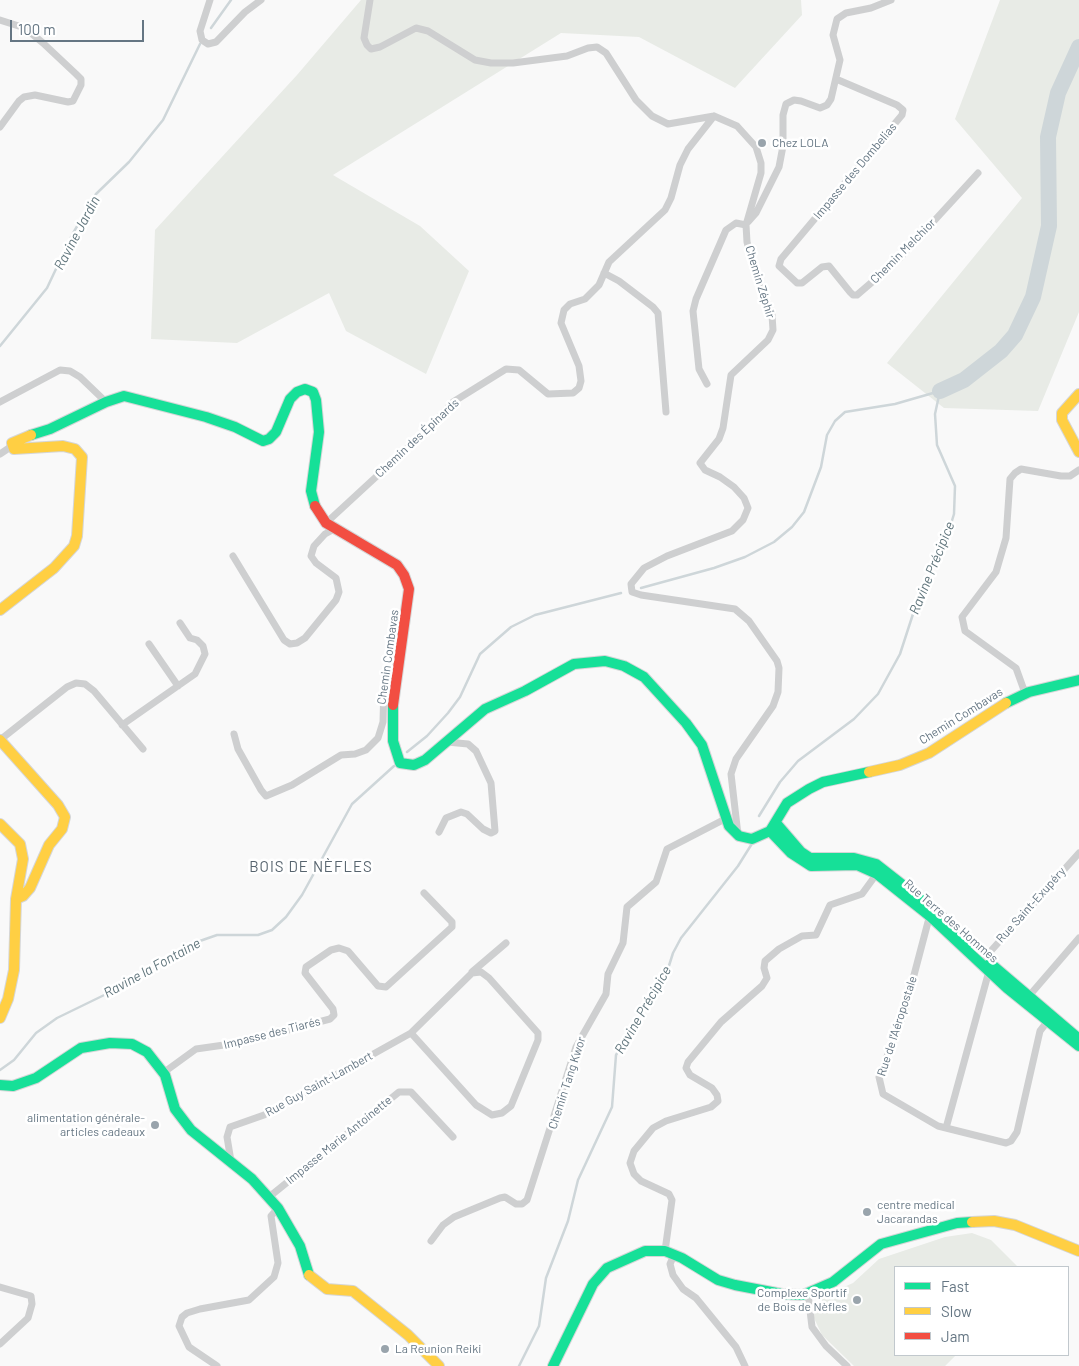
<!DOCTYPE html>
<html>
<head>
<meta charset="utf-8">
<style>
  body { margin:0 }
  #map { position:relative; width:1079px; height:1366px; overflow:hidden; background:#f9f9f9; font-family:Barlow,sans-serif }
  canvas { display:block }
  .legend { position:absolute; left:894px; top:1266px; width:175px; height:90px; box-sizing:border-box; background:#fff; border:1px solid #c1c8cd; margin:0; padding:6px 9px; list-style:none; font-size:15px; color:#657683 }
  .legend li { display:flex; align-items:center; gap:10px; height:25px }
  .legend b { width:25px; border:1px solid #c1c8cd }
  .scale { position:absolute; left:10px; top:20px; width:134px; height:22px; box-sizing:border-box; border:2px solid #657683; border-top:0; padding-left:6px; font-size:15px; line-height:18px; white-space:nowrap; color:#657683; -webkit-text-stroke:4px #fff; paint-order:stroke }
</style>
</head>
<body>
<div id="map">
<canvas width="1079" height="1366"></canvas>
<ul class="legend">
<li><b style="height:6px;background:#16e098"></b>Fast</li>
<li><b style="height:6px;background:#ffcf43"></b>Slow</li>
<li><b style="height:6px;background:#f24e42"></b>Jam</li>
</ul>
<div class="scale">100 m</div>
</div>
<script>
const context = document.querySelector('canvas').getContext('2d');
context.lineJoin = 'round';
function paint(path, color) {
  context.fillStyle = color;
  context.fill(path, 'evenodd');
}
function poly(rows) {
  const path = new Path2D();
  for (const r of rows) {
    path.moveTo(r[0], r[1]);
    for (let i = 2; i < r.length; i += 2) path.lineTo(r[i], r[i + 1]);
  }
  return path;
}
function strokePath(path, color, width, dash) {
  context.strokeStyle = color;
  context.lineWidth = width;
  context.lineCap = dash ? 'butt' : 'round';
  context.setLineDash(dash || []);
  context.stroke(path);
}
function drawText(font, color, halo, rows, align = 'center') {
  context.font = font + ' Barlow,sans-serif';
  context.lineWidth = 5;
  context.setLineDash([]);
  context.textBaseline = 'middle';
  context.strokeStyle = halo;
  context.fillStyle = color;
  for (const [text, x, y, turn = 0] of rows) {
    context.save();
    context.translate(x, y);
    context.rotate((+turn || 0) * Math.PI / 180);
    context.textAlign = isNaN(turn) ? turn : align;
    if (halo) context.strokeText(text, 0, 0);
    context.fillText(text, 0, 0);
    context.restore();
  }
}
paint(poly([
  [361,0,801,0,802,15,735,88,639,37,561,33,333,175,420,226,469,271,426,374,346,331,329,293,237,343,151,339,155,230,297,75],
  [1000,0,1079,0,1079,312,1038,411,944,408,887,363,1022,198,955,119],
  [972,1233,991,1240,1018,1267,895,1267,895,1355,956,1355,945,1366,854,1366,822,1335,813,1316,813,1309,821,1297,853,1283,879,1259,945,1237]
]), '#e8ebe6');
strokePath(poly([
  [211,28,231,0],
  [0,346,47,288,72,235,96,194,129,162,163,120,200,44],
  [641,588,714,568,745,557,774,542,792,527,804,512,821,467,827,435,835,421,845,412,895,404,940,391,935,414,937,445,955,486,954,514,947,537,913,614,900,654,878,694,854,719,798,761,780,782,759,816],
  [407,752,427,736,448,713,460,697,480,654,511,627,535,615,621,593],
  [0,1070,14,1060,36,1033,57,1018,133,981,197,942,217,935,258,935,272,930,286,917,302,895,352,804,394,766],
  [519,1366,539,1326,546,1278,568,1221,578,1180,612,1107,616,1055,667,972,673,953,681,938,738,866,753,842]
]), '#ced6d9', 2.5);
strokePath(poly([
  [940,391,964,380,1001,351,1015,335,1033,297,1049,226,1048,137,1058,93,1079,47]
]), '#ced6d9', 16);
const fast = poly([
  [31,435,50,429,106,402,124,396,206,417,235,427,263,441,269,439,276,432,290,399,297,392,305,389,313,392,316,400,319,432,311,491,315,506],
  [1006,703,1029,692,1079,680],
  [393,705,393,741,400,763,414,765,425,760,485,709,525,691,574,664,605,661,624,666,644,677,686,723,702,745,729,826,739,836,752,839,770,831,787,803,809,789,823,782,869,772],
  [776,823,801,852,810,858,854,858,876,864,936,911,968,943],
  [770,831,791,853,811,866,857,865,877,874,931,917,1007,988,1079,1046],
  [990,963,1078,1038],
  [0,1085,13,1086,36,1078,81,1048,110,1043,132,1044,147,1052,165,1075,175,1109,191,1130,252,1179,278,1208,300,1246,309,1275],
  [553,1366,593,1284,607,1268,645,1251,665,1251,682,1258,718,1280,735,1285,782,1294,803,1295,833,1282,881,1244,957,1223,972,1222]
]);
const slow = poly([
  [1079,394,1062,413,1062,420,1079,452],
  [0,610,54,568,74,546,77,536,82,457,75,449,63,446,14,449,12,443,31,435],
  [0,740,58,805,65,817,62,829,49,845,30,888,23,896,16,899],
  [869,772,900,765,929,753,1006,703],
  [0,824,20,844,23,859,16,899,14,970,8,999,0,1018],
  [972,1222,994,1221,1015,1225,1079,1251],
  [309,1275,327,1289,353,1291,408,1335,439,1366]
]);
const jam = poly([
  [315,506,326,523,397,565,404,575,409,589,393,705]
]);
strokePath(fast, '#d5d6d7', 12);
strokePath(slow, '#d5d6d7', 12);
strokePath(jam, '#d5d6d7', 12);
strokePath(poly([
  [210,0,200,31,202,40,208,44,216,42,245,12,261,0],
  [370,0,364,38,367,45,371,49,380,47,416,28,428,31,475,60,491,63,513,63,567,56,588,48,597,47,606,53,636,100,652,116,668,124,714,116,737,126,756,147,761,163,761,173,746,225,747,242,757,278,772,315,773,330,768,340,731,375,723,428,719,439,700,463,705,470,720,477,734,487,744,498,748,508,743,520,732,531,667,556,644,568,631,584,632,592,641,595,735,609,749,621,777,661,779,668,778,692,773,706,736,759,731,774,738,835],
  [0,20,25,28,43,43,76,74,81,79,81,85,73,101,68,102,35,95,24,97,19,101,0,127],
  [836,79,897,105,903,110,902,115,781,259,779,266,797,283,802,283,822,267,829,266,850,292,853,295,857,295,900,258,978,173],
  [748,222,756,213,779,167,783,146,783,115,786,104,794,100,801,101,820,108,827,105,831,99,840,60,833,35,837,19,846,13,871,8,891,0],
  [604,273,619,281,653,307,658,313,666,412],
  [707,384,699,369,693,311,696,299,726,230,736,223,746,225],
  [0,402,60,370,70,371,80,377,106,402],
  [0,454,12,446],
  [326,523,429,428,453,402,506,369,519,370,548,394,573,393,579,388,581,381,579,366,561,323,564,310,570,304,585,299,599,285,609,262,665,210,671,198,680,165,688,149,714,116],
  [233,556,284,640,290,644,297,643,305,638,336,600,339,592,336,578,316,563,311,556,314,546,325,534,336,528],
  [149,644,178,686],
  [1025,693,1016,668,965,631,962,617,996,572,1006,538,1010,479,1015,473,1021,469,1061,476,1070,476,1079,470],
  [122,725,195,674,205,654,203,646,197,640,190,638,180,623],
  [234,734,238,749,261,790,266,796,292,785,341,755,355,754,366,750,378,738,383,722,384,685,395,680],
  [0,740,67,687,76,683,85,684,94,691,143,749],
  [439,832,446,818,461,812,467,814,483,829,491,833,495,831,491,783,476,751,468,744,447,742],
  [932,915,928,922,904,1013,879,1077,883,1094,938,1126,1006,1143,1011,1141,1017,1132,1040,1031,1047,1022],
  [980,963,1079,853],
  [472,972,506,943],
  [1029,996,1079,938],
  [163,1073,196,1049,238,1043,330,1019,334,1015,333,1009,305,973,306,967,331,950,339,948,348,951,378,986,386,987,452,927,452,922,424,893],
  [946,1128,989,971],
  [231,1161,227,1137,230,1127,264,1115,411,1033,472,973,481,972,489,978,538,1033,538,1040,511,1106,502,1113,492,1115,476,1105,411,1033],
  [269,1197,399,1092,411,1092,453,1137],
  [431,1241,443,1225,454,1217,500,1198,505,1197,516,1204,522,1204,527,1200,576,1047,606,994,608,974,623,943,627,907,656,882,667,849,725,819],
  [665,1251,672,1200,669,1194,641,1181,634,1174,630,1163,634,1151,653,1128,666,1121,711,1107,718,1101,717,1095,712,1088,690,1075,686,1068,688,1062,721,1022,762,986,767,978,764,968,765,961,779,949,802,936,816,935,830,905,862,894,878,872],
  [674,1255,670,1264,673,1275,683,1289,696,1298,736,1347,745,1366],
  [0,1287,31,1296,32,1304,28,1318,0,1344],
  [808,1294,812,1327,826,1346,847,1366],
  [217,1366,189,1347,179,1326,182,1317,187,1313,200,1309,249,1300,274,1277,278,1263,271,1216,278,1208]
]), '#cecfd0', 7);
strokePath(fast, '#16e098', 10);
strokePath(slow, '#ffcf43', 10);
strokePath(jam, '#f24e42', 10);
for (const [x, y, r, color] of [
  [762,143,5,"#99a4ac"],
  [155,1125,5,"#99a4ac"],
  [867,1212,5,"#99a4ac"],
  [857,1300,5,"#99a4ac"],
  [385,1349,5,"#99a4ac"]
]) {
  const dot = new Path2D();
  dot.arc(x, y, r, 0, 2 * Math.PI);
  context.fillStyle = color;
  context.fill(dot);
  strokePath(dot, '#fff', 2);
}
drawText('12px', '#657683', '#fff', [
  ["Chez LOLA",772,143],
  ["alimentation générale-",145,1118,"right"],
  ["articles cadeaux",145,1132,"right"],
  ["centre medical",877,1205],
  ["Jacarandas",877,1219],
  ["Complexe Sportif",847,1293,"right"],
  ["de Bois de Nèfles",847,1307,"right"],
  ["La Reunion Reiki",395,1349]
], 'left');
drawText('12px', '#657683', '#fff', [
  ["Impasse des Dombelias",855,171,-50],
  ["Chemin Melchior",903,251,-45],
  ["Chemin Zéphir",760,282,73],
  ["Chemin des Épinards",417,438,-43],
  ["Chemin Combavas",388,657,-82],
  ["Chemin Combavas",961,716,-32],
  ["Rue Saint-Exupéry",1031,905,-48],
  ["Rue Terre des Hommes",951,921,41],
  ["Rue de l'Aéropostale",897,1026,-72],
  ["Impasse des Tiarés",272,1033,-14],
  ["Chemin Tang Kwor",567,1083,-72],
  ["Rue Guy Saint-Lambert",319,1084,-29],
  ["Impasse Marie Antoinette",339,1140,-39]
]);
drawText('italic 14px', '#60757c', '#fff', [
  ["Ravine Jardin",77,233,-62],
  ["Ravine Précipice",932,568,-68],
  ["Ravine la Fontaine",152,968,-29],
  ["Ravine Précipice",643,1010,-60]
]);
context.letterSpacing = '1px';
drawText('15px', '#57646e', '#fff', [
  ["BOIS DE NÈFLES",311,867]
]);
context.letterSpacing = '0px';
</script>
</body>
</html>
